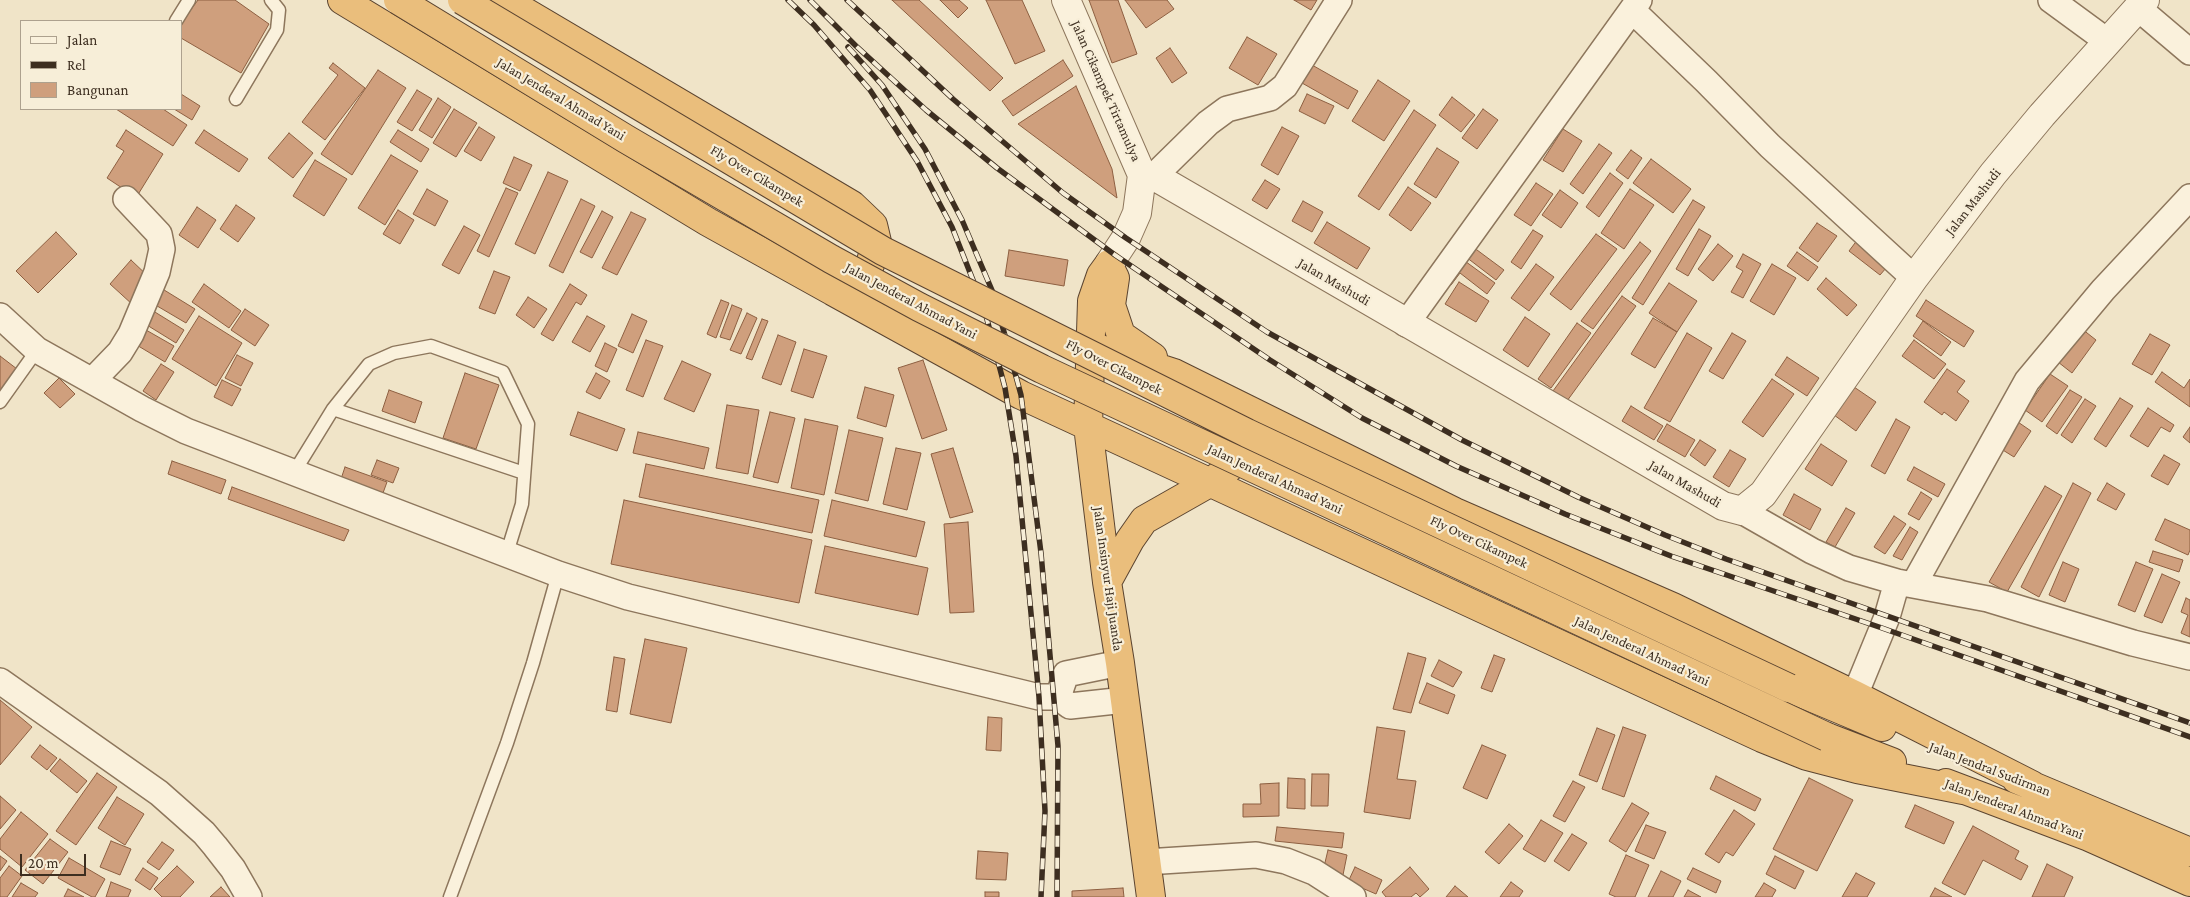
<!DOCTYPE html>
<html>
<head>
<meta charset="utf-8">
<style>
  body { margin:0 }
  #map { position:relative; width:2190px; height:897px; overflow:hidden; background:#f0e4c8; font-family:"Crimson Pro",serif }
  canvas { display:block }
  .legend { position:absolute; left:20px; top:20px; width:162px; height:90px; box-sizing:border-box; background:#f7eed8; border:1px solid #ada18e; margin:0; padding:6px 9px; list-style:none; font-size:15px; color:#3d2e20 }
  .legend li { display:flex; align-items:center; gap:10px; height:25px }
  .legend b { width:25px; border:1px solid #ada18e }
  .scale { position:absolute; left:20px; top:854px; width:66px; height:22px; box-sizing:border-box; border:2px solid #3d2e20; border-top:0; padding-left:6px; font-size:15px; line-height:18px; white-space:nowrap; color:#3d2e20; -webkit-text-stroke:4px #f7eed8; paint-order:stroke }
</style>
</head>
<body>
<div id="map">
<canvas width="2190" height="897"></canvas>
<ul class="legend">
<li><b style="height:6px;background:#faf1dc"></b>Jalan</li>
<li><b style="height:6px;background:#3d2e20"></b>Rel</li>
<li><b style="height:14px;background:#cf9f7d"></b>Bangunan</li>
</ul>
<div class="scale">20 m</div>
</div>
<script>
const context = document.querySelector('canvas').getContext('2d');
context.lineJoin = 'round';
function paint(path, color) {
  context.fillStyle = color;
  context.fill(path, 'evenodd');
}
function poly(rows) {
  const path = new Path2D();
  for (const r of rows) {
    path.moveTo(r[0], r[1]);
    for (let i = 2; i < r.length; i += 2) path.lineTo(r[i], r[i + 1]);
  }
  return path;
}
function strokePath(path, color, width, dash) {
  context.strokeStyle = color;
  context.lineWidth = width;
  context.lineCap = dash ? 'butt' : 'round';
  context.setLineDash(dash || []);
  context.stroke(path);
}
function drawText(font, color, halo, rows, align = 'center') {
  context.font = font + ' "Crimson Pro",serif';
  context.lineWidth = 4.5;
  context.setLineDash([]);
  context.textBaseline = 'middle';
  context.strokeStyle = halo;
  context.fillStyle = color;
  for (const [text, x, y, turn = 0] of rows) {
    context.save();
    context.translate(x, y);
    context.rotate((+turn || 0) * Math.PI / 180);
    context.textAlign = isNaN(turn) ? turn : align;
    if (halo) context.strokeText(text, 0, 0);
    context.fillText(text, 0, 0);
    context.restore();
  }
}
const building = poly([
  [198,0,235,0,269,24,241,73,181,38,181,23,198,0],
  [892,0,919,0,1003,78,990,91,892,0],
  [940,0,959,0,968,8,958,18,940,0],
  [986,0,1022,0,1045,51,1015,64,986,0],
  [1089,0,1118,0,1137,54,1112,63,1089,0],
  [1125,0,1167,0,1174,9,1146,28,1125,0],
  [1294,0,1317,0,1311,10,1294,0],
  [1247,37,1277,54,1258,85,1229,68,1247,37],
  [1170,48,1187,73,1172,83,1156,58,1170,48],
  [1063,60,1073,76,1013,116,1002,101,1063,60],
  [333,63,365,88,325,140,302,122,338,75,329,68,333,63],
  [1312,65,1358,91,1348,109,1302,83,1312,65],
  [378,70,406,88,352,175,321,154,378,70],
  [1378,80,1410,101,1384,141,1352,121,1378,80],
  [1076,86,1112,169,1117,198,1018,124,1076,86],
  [417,90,432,99,412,131,397,122,417,90],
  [181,94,200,106,192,120,174,109,181,109,181,94],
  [1307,94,1334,106,1325,124,1299,111,1307,94],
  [1452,97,1475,115,1461,132,1439,115,1452,97],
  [438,98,451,107,432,138,419,130,438,98],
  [116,109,163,109,187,125,173,146,116,109],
  [454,109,477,123,456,157,433,143,454,109],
  [1483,109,1498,120,1477,149,1462,138,1483,109],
  [1414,110,1436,125,1379,210,1358,196,1414,110],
  [479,127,495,137,481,161,464,151,479,127],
  [1282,127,1299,136,1278,175,1261,165,1282,127],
  [1563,129,1582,141,1563,172,1543,160,1563,129],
  [126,130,163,154,134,201,122,188,107,178,124,151,116,146,126,130],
  [204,130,248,159,239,172,195,143,204,130],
  [398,130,429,149,421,162,390,142,398,130],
  [289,133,313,153,293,178,268,158,289,133],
  [1599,144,1612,153,1583,194,1570,184,1599,144],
  [1437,148,1459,162,1436,198,1414,184,1437,148],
  [1631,150,1642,158,1628,179,1616,170,1631,150],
  [391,155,418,171,385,225,358,208,391,155],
  [514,157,532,165,520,191,503,183,514,157],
  [1651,159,1691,189,1673,213,1633,183,1651,159],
  [315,160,347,179,324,216,293,196,315,160],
  [548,172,568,181,535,254,515,244,548,172],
  [1610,173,1623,183,1599,217,1586,207,1610,173],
  [1265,180,1280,189,1267,209,1252,200,1265,180],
  [1536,183,1553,194,1531,226,1514,215,1536,183],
  [1408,187,1431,203,1411,231,1389,215,1408,187],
  [506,188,518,193,489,257,477,251,506,188],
  [427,189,448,201,435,226,413,214,427,189],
  [1630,189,1654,205,1624,249,1601,233,1630,189],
  [1560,190,1578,203,1561,228,1542,215,1560,190],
  [581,199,595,206,563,273,549,266,581,199],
  [1693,200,1705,207,1643,305,1632,298,1693,200],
  [1303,201,1323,212,1312,232,1292,221,1303,201],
  [236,205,255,218,238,242,220,229,236,205],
  [197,207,216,220,198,248,179,235,197,207],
  [398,210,414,220,400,244,383,234,398,210],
  [602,211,613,217,592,258,580,252,602,211],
  [631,212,646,219,617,275,602,268,631,212],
  [1327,222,1370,248,1357,269,1314,243,1327,222],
  [1817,223,1837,236,1818,262,1799,248,1817,223],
  [464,226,480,235,459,274,442,265,464,226],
  [1699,229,1711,236,1688,276,1676,269,1699,229],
  [1533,230,1543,236,1521,269,1511,262,1533,230],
  [56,232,77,254,38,293,16,271,56,232],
  [1596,234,1617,249,1571,310,1550,294,1596,234],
  [1861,235,1893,260,1880,275,1849,251,1861,235],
  [1640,242,1651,251,1593,329,1581,321,1640,242],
  [1718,244,1733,256,1713,281,1698,269,1718,244],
  [1473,247,1504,270,1496,280,1466,257,1473,247],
  [1009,250,1068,260,1064,286,1005,276,1009,250],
  [1797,252,1818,267,1808,281,1787,266,1797,252],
  [1743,254,1761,264,1743,298,1731,292,1743,271,1736,267,1743,254],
  [1458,256,1495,283,1487,294,1460,273,1451,285,1442,278,1458,256],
  [131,260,151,279,133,305,110,284,131,260],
  [1536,264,1554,277,1529,311,1511,298,1536,264],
  [1772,264,1796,278,1774,315,1750,301,1772,264],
  [494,271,510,277,495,314,479,308,494,271],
  [1826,278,1857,305,1847,316,1817,289,1826,278],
  [1459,282,1489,301,1476,322,1445,304,1459,282],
  [1669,283,1697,301,1677,332,1649,313,1669,283],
  [204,284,241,311,229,328,192,302,204,284],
  [570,284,587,295,581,305,576,302,553,341,541,334,570,284],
  [156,285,195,309,186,323,147,300,156,285],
  [1622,296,1636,306,1567,401,1553,391,1622,296],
  [528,297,547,309,534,328,516,315,528,297],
  [721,300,729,303,716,338,707,334,721,300],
  [1926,300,1974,331,1964,347,1916,316,1926,300],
  [732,305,742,309,730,340,720,337,732,305],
  [150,309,184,330,176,343,142,322,150,309],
  [245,309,269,325,255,346,231,330,245,309],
  [747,313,757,318,741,354,730,350,747,313],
  [632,314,647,321,633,353,618,346,632,314],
  [199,316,242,343,216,386,172,359,199,316],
  [587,316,605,326,590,352,572,342,587,316],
  [1525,317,1550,334,1528,367,1503,350,1525,317],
  [1653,318,1677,332,1655,368,1631,354,1653,318],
  [762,319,768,321,752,360,746,358,762,319],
  [1923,321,1951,342,1941,356,1913,336,1923,321],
  [1577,323,1591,333,1551,388,1538,379,1577,323],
  [139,326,174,346,165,362,130,341,139,326],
  [2082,329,2096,340,2072,373,2058,362,2082,329],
  [1687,333,1712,348,1670,422,1644,408,1687,333],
  [1732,333,1746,341,1723,379,1709,371,1732,333],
  [2150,334,2170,345,2152,375,2132,364,2150,334],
  [778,335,796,342,781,385,762,378,778,335],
  [646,340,663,346,643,397,626,390,646,340],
  [1914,340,1946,364,1934,379,1902,356,1914,340],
  [605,343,617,349,607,372,595,366,605,343],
  [804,349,827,356,813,398,791,391,804,349],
  [237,355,253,363,241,386,225,378,237,355],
  [0,356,17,369,0,392,0,356],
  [1787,357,1819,378,1807,396,1775,375,1787,357],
  [923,360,947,430,922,439,898,368,923,360],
  [682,361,711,374,694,412,664,399,682,361],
  [161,364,174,372,156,400,143,391,161,364],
  [1947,369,1965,381,1957,392,1969,401,1956,421,1944,412,1942,415,1924,402,1947,369],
  [2162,372,2184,388,2190,379,2190,407,2155,382,2162,372],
  [465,373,499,385,476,449,443,438,465,373],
  [596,373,610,381,600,399,586,392,596,373],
  [2050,374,2068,386,2042,422,2025,410,2050,374],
  [59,378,75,394,60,408,44,393,59,378],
  [1772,379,1794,394,1763,437,1742,422,1772,379],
  [222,380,241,389,232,406,214,397,222,380],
  [865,387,894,395,886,427,857,418,865,387],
  [1854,387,1876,402,1856,431,1834,415,1854,387],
  [389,390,422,402,415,423,382,411,389,390],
  [2070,390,2082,397,2057,434,2046,426,2070,390],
  [2120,398,2133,406,2106,447,2094,439,2120,398],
  [2085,399,2096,406,2072,443,2061,435,2085,399],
  [727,405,759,410,748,474,716,468,727,405],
  [1631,406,1663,426,1654,440,1622,421,1631,406],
  [2148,408,2174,425,2170,432,2161,427,2148,447,2130,436,2148,408],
  [578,412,625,429,617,451,570,435,578,412],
  [770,412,795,418,778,483,753,477,770,412],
  [805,419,838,426,824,495,791,488,805,419],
  [1896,419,1910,427,1885,474,1871,466,1896,419],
  [2015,420,2031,431,2014,457,1998,447,2015,420],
  [1667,424,1695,440,1685,457,1657,441,1667,424],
  [2190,427,2190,443,2183,437,2190,427],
  [849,430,883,438,868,501,835,493,849,430],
  [638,432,709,448,704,469,633,453,638,432],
  [1700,440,1716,450,1705,466,1690,455,1700,440],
  [1821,444,1847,461,1832,486,1805,469,1821,444],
  [896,448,921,453,907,510,883,504,896,448],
  [953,448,973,512,950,518,931,454,953,448],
  [1730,450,1746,459,1729,487,1713,477,1730,450],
  [2164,455,2180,464,2168,485,2151,476,2164,455],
  [377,460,399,468,393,483,371,475,377,460],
  [172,461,226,480,221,494,168,474,172,461],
  [646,464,819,500,812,533,639,497,646,464],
  [345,467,387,482,383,493,341,479,345,467],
  [1914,467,1945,484,1938,497,1907,480,1914,467],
  [2073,483,2091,493,2039,597,2021,587,2073,483],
  [2107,483,2125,494,2116,510,2097,500,2107,483],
  [2045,486,2062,496,2007,592,1989,582,2045,486],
  [232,487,349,530,344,541,228,499,232,487],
  [1921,492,1932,499,1919,520,1908,514,1921,492],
  [1794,494,1821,509,1810,530,1783,515,1794,494],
  [624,500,812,540,799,603,611,564,624,500],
  [832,500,925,522,916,557,824,536,832,500],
  [1846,508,1855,513,1835,547,1826,542,1846,508],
  [1894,516,1906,524,1885,554,1874,547,1894,516],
  [2165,519,2190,530,2190,550,2188,555,2155,540,2165,519],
  [968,522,974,612,950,613,944,524,968,522],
  [1910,527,1918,532,1902,560,1893,556,1910,527],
  [825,546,928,568,918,615,815,593,825,546],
  [2153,551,2183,560,2179,572,2149,562,2153,551],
  [2063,562,2079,569,2065,602,2049,595,2063,562],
  [2136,562,2153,569,2135,612,2118,605,2136,562],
  [2162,574,2180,582,2162,623,2144,616,2162,574],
  [2186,598,2190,600,2190,637,2181,633,2188,615,2181,612,2186,598],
  [645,639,687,648,671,723,630,714,645,639],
  [1408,653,1426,658,1411,713,1393,709,1408,653],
  [1494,655,1505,659,1492,692,1481,688,1494,655],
  [614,657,625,659,617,712,606,710,614,657],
  [1439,660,1462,672,1453,687,1431,676,1439,660],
  [1427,683,1455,695,1448,714,1419,703,1427,683],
  [0,700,32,727,0,765,0,700],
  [988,717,1002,718,1001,751,986,750,988,717],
  [1377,727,1405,731,1397,779,1416,781,1410,819,1364,812,1377,727],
  [1623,727,1646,735,1624,797,1602,789,1623,727],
  [1597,728,1615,735,1597,782,1579,775,1597,728],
  [40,745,57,758,47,770,31,757,40,745],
  [1482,745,1506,755,1487,799,1463,788,1482,745],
  [60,759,87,781,77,793,50,771,60,759],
  [97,773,117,787,76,845,56,831,97,773],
  [1312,774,1329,774,1328,806,1311,806,1312,774],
  [1716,776,1761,799,1755,811,1710,789,1716,776],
  [1288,778,1305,779,1305,809,1287,808,1288,778],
  [1809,778,1853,800,1817,871,1773,849,1809,778],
  [1573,781,1585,787,1565,822,1553,816,1573,781],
  [1279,783,1279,816,1243,817,1243,804,1261,804,1260,784,1279,783],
  [0,796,16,810,0,829,0,796],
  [117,797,144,814,125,845,98,828,117,797],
  [1632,803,1649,813,1626,852,1609,841,1632,803],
  [1915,805,1954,822,1944,844,1905,827,1915,805],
  [1734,810,1755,824,1733,856,1726,852,1719,863,1705,854,1734,810],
  [21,812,48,834,22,867,0,849,0,839,21,812],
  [1541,820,1563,833,1545,862,1523,849,1541,820],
  [1509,824,1523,836,1499,864,1485,852,1509,824],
  [1646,825,1666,832,1654,859,1635,851,1646,825],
  [1973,826,2019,851,2015,859,2028,866,2021,880,1983,860,1965,895,1942,883,1973,826],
  [1277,827,1344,833,1342,848,1275,841,1277,827],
  [1572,834,1587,843,1569,871,1554,861,1572,834],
  [50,839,68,852,43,884,25,870,50,839],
  [111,841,131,849,120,875,100,867,111,841],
  [162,842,174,850,159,870,147,862,162,842],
  [1328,850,1347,855,1343,875,1323,871,1328,850],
  [978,851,1008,853,1006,880,976,879,978,851],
  [1626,855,1649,865,1635,897,1616,897,1609,894,1626,855],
  [0,856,7,861,0,871,0,856],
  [1775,856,1804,871,1795,889,1766,874,1775,856],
  [69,858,105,879,95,897,92,897,58,878,69,858],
  [2047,864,2073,877,2064,897,2032,897,2047,864],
  [9,866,22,876,7,897,0,897,0,878,9,866],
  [177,866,194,882,180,897,162,897,154,889,177,866],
  [1355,867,1382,880,1376,894,1348,882,1355,867],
  [1410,867,1429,889,1420,897,1416,893,1411,897,1386,897,1382,892,1410,867],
  [143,868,158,878,150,890,135,880,143,868],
  [1693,868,1721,881,1716,893,1687,879,1693,868],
  [1661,871,1681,881,1673,897,1648,897,1661,871],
  [1856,873,1875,883,1867,897,1842,897,1856,873],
  [111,882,131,890,128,897,106,897,111,882],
  [1511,882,1523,891,1519,897,1500,897,1511,882],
  [21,883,38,893,35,897,12,897,21,883],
  [1764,883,1776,890,1772,897,1755,897,1764,883],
  [1455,886,1468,897,1446,897,1455,886],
  [221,887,230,897,210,897,221,887],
  [1123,888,1124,897,1072,897,1072,891,1123,888],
  [1935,888,1952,897,1930,897,1935,888],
  [68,889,84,897,64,897,68,889],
  [1688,890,1701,897,1684,897,1688,890],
  [985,892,999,892,999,897,985,897,985,892]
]);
paint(building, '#cf9f7d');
strokePath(building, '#8d5f41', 1);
const service = poly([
  [176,21,189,0],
  [236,99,277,30,279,10,271,0],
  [0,402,37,350],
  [333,409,524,473],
  [293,474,333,409,369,364,394,353,431,346,503,372,528,424,522,504,506,556],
  [450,897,507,743,533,663,558,574]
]);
const minor = poly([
  [2051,0,2107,41],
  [2138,8,2190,52],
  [1633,11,1706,81,1770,146,1914,278],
  [1154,176,1208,123,1227,109,1270,98,1285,86,1339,0],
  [0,316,37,350,142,409,186,431,558,574,628,597,1039,697,1058,697,1070,706,1125,700],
  [1406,324,1639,0],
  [92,381,120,352,131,334,157,272,162,249,159,234,126,199],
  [1742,511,1812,551,1849,568,1897,582,1988,599,2133,643,2190,657],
  [1914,584,2027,381,2103,290,2190,197],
  [0,681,159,793,185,816,204,833,215,846,233,869,249,897],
  [1855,695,1887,617,1897,582],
  [1058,697,1066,674,1120,663],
  [1146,862,1256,855,1286,861,1314,872,1353,897]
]);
const tertiary = poly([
  [1066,0,1142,175,1137,213,1126,238,1109,264],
  [1142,175,1154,176,1723,506,1742,511,1763,494,1914,278,1993,174,2042,115,2145,0]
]);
const trunk = poly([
  [342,0,708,222,834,292,868,271,877,242,873,225,852,205,505,0],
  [1109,264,1101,275,1092,301,1088,426,1107,582,1120,663,1151,897],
  [1112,272,1115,278,1111,305,1121,335,1153,357],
  [834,292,1021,395,1762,738,1807,756,1857,769,1963,790],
  [1091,346,1174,373,1455,512,1673,607,1855,695,2032,785],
  [1107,582,1130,540,1144,520,1211,482,1230,467,1238,452,1242,432,1234,409],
  [1789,688,1882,727],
  [1827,737,1892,762],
  [2016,779,2190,852],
  [1946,783,2089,837,2190,882]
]);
strokePath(service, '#8d765c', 15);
strokePath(minor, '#8d765c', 28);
strokePath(tertiary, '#8d765c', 30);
strokePath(trunk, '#5b4430', 30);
strokePath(service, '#faf1dc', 12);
strokePath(minor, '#faf1dc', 25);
strokePath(tertiary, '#faf1dc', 28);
strokePath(trunk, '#eabe7c', 28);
const rail = poly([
  [788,0,814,25,870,90,917,161,952,227,984,308,1005,388,1016,456,1039,697,1045,811,1041,897],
  [810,0,856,46,926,110,997,168,1115,255,1270,360,1362,418,1456,466,1565,514,1671,556,1882,628,2190,737],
  [847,0,953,99,1063,193,1126,238,1267,332,1462,440,1578,497,1665,535,1726,559,2190,723],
  [848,47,882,85,925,149,962,220,994,295,1021,395,1041,553,1058,746,1057,897]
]);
strokePath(rail, '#3d2e20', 5.5);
strokePath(rail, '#f7eed8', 4, [11]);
const trunkBridge = poly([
  [398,0,626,139,831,259,919,307,1042,369,1827,737],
  [462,0,883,251,1247,433,1789,688]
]);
strokePath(trunkBridge, '#5b4430', 30, []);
strokePath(trunkBridge, '#eabe7c', 28);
drawText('14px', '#3d2e20', '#f7eed8', [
  ["Jalan Cikampek Tirtamulya",1106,91,66],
  ["Jalan Jenderal Ahmad Yani",561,99,31],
  ["Fly Over Cikampek",757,176,31],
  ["Jalan Mashudi",1973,202,-52],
  ["Jalan Mashudi",1334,282,30],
  ["Jalan Jenderal Ahmad Yani",911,301,28],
  ["Fly Over Cikampek",1114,367,27],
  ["Jalan Jenderal Ahmad Yani",1275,479,25],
  ["Jalan Mashudi",1685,484,30],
  ["Fly Over Cikampek",1479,542,25],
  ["Jalan Insinyur Haji Juanda",1108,579,82],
  ["Jalan Jenderal Ahmad Yani",1642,651,25],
  ["Jalan Jendral Sudirman",1990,769,21],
  ["Jalan Jenderal Ahmad Yani",2014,809,21]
]);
</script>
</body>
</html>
